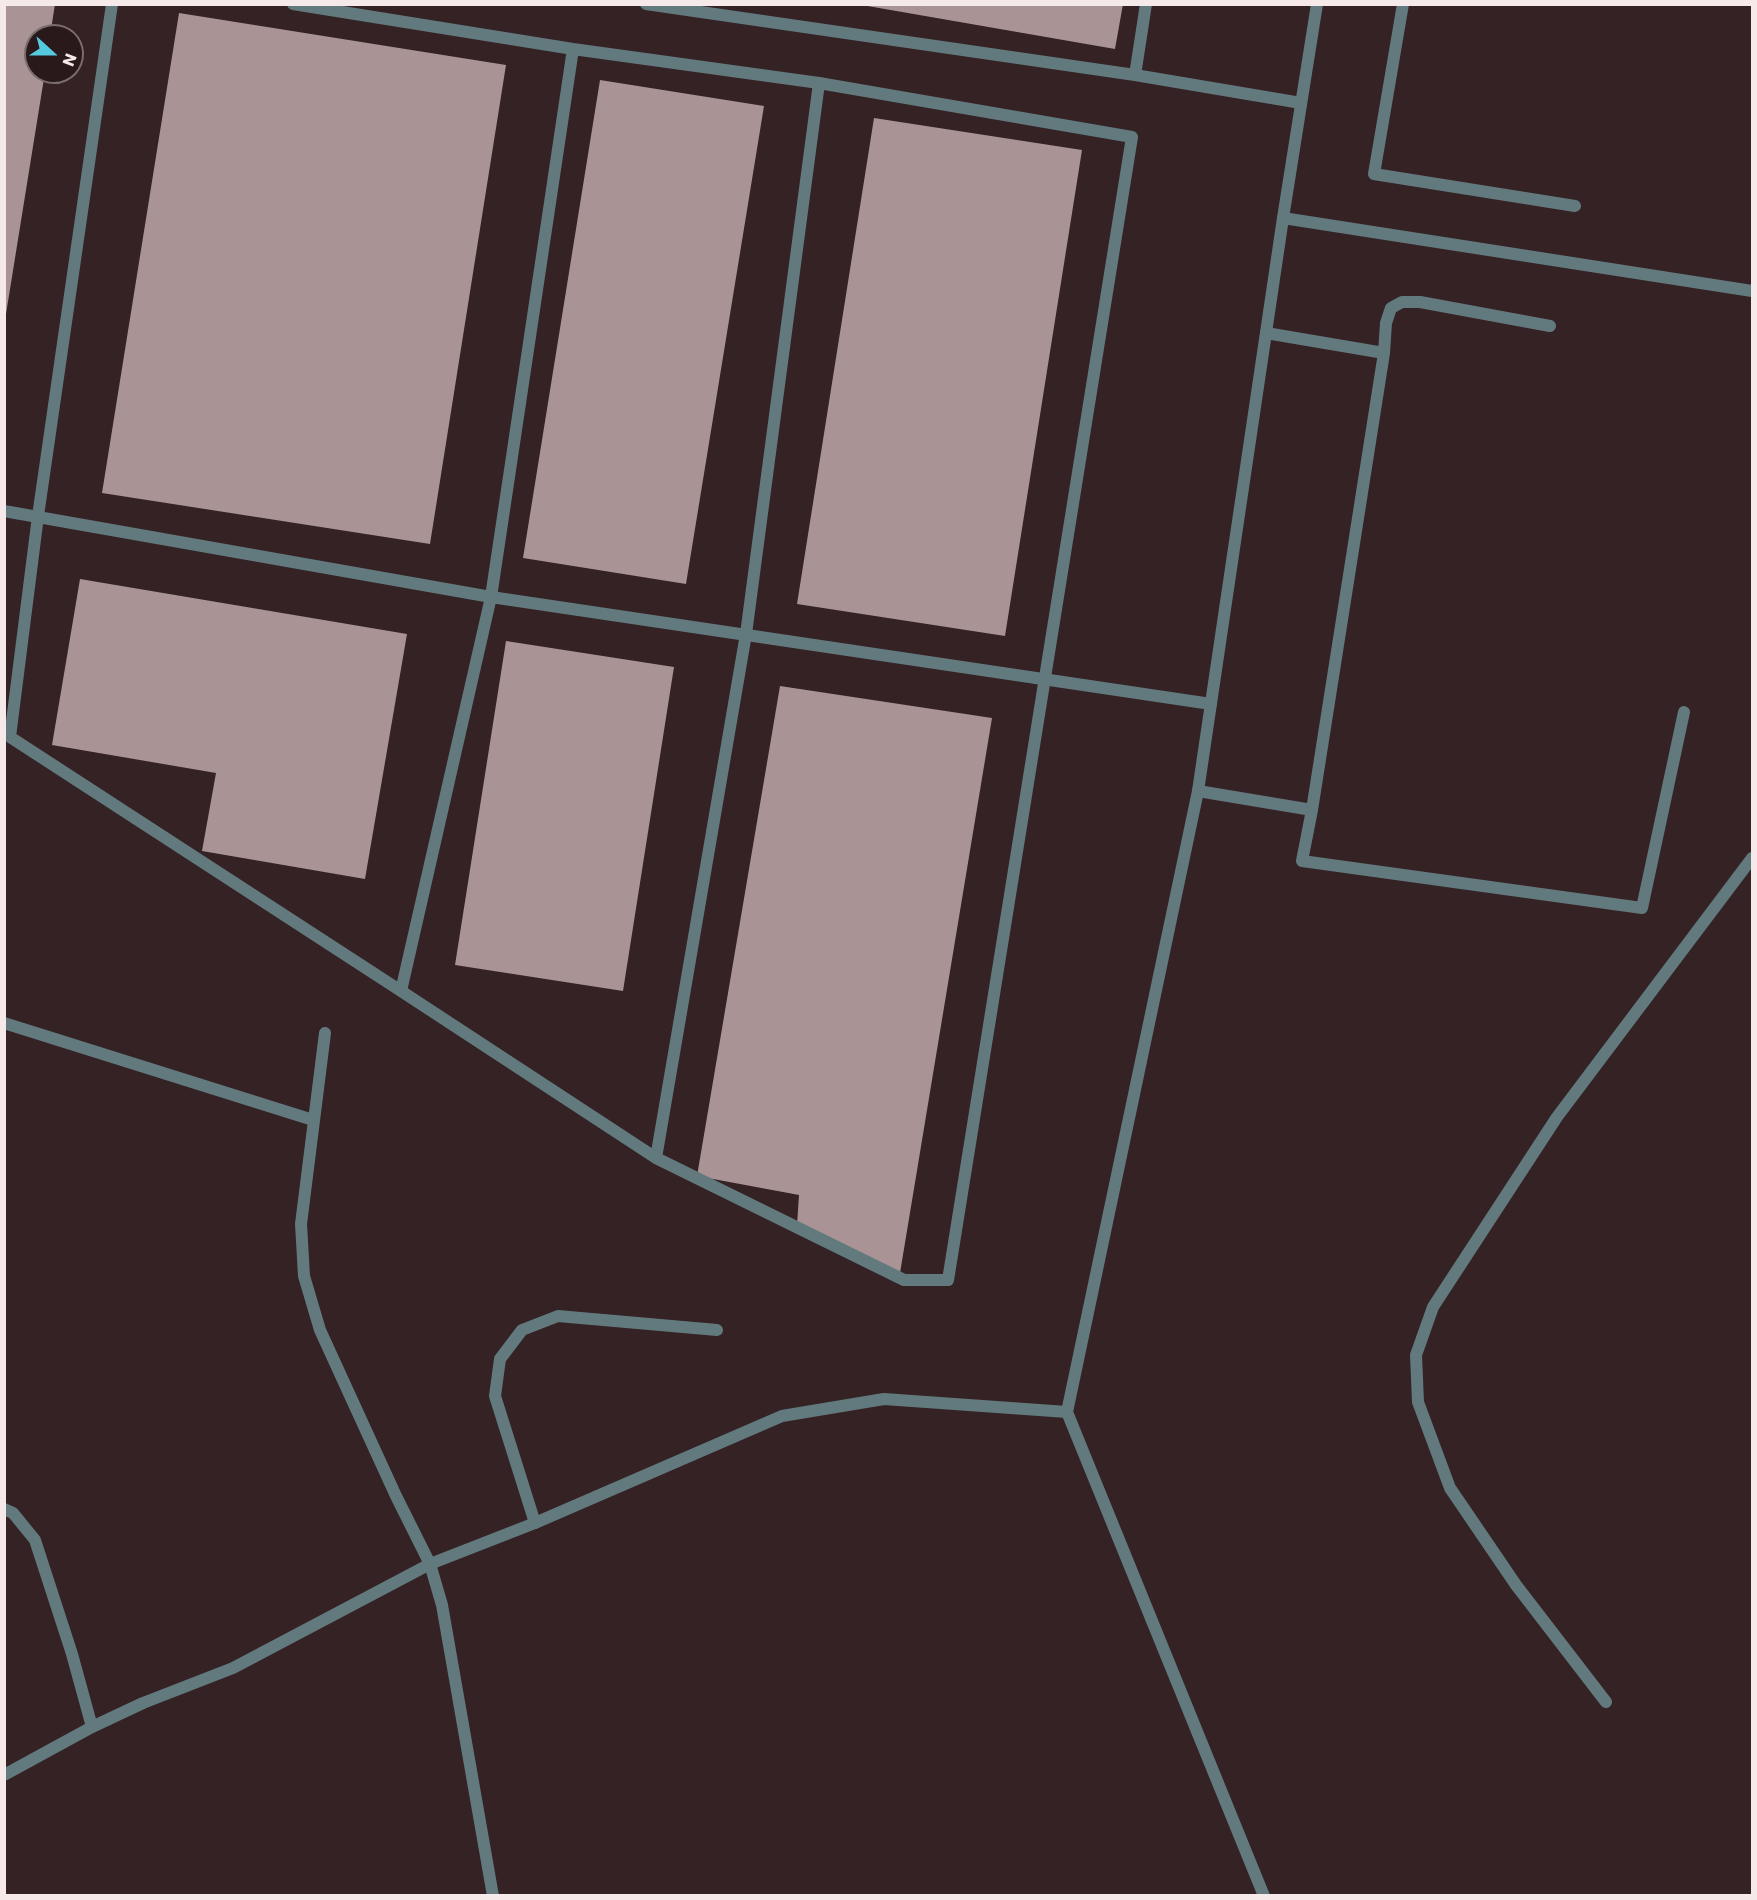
<!DOCTYPE html>
<html>
<head>
<meta charset="utf-8">
<style>
  body { margin:0 }
  #map { position:relative; width:1757px; height:1900px; overflow:hidden; background:#342224; font-family:Poppins,sans-serif }
  canvas { display:block }
  .frame { position:absolute; inset:0; border:6px solid #f5e9ea; pointer-events:none }
  .north { position:absolute; left:24px; top:24px; width:60px; height:60px; box-sizing:border-box; background:#29191a; border:2px solid #7b6c6d; border-radius:50%; rotate:111deg; font-size:16px; font-weight:700; line-height:24px; text-align:center; color:#f5e9ea }
  .north::after { content:''; display:block; margin:auto; width:21px; height:27px; background:#55cadf; clip-path:polygon(50% 0,100% 100%,50% 72%,0 100%) }
</style>
</head>
<body>
<div id="map">
<canvas width="1757" height="1900"></canvas>
<div class="frame"></div>
<div class="north">N</div>
</div>
<script>
const context = document.querySelector('canvas').getContext('2d');
context.lineJoin = 'round';
function paint(path, color) {
  context.fillStyle = color;
  context.fill(path, 'evenodd');
}
function poly(rows) {
  const path = new Path2D();
  for (const r of rows) {
    path.moveTo(r[0], r[1]);
    for (let i = 2; i < r.length; i += 2) path.lineTo(r[i], r[i + 1]);
  }
  return path;
}
function strokePath(path, color, width, dash) {
  context.strokeStyle = color;
  context.lineWidth = width;
  context.lineCap = dash ? 'butt' : 'round';
  context.setLineDash(dash || []);
  context.stroke(path);
}
paint(poly([
  [4,4,55,4,50,36,36,36,36,72,45,72,6,314],
  [856,4,1123,4,1115,49],
  [179,13,506,65,430,544,102,493],
  [600,80,764,106,686,584,523,558],
  [874,118,1082,150,1005,636,797,604],
  [80,579,407,634,365,879,202,851,216,773,52,745],
  [506,641,674,667,623,991,455,965],
  [780,686,992,718,900,1273,797,1225,799,1195,697,1176]
]), '#a99394');
strokePath(poly([
  [112,4,38,516,10,737,401,991,656,1158,904,1280,948,1280,1132,137,819,83,573,49,293,4],
  [646,4,1135,75,1301,103],
  [1403,4,1374,174,1575,206],
  [1135,75,1146,4],
  [1283,218,1752,291],
  [1550,326,1420,302,1402,302,1391,308,1386,323,1384,353,1312,810,1302,861,1642,908,1684,712],
  [1266,333,1384,353],
  [4,511,491,597,1211,704],
  [1198,791,1312,810],
  [401,991,491,597,573,49],
  [4,1023,313,1120],
  [325,1033,301,1224,304,1276,320,1330,396,1496,430,1564,442,1605,493,1896],
  [656,1158,746,634,819,83],
  [4,1509,13,1513,35,1540,72,1654,92,1727],
  [535,1523,495,1396,500,1359,522,1330,558,1316,717,1330]
]), '#627a7e', 12);
strokePath(poly([
  [1606,1702,1516,1585,1450,1488,1418,1402,1416,1355,1433,1307,1557,1117,1752,858],
  [4,1775,92,1727,143,1703,233,1668,430,1564,535,1523,782,1416,884,1399,1067,1412],
  [1264,1896,1067,1412,1198,791,1283,218,1317,4]
]), '#627a7e', 12);
</script>
</body>
</html>
